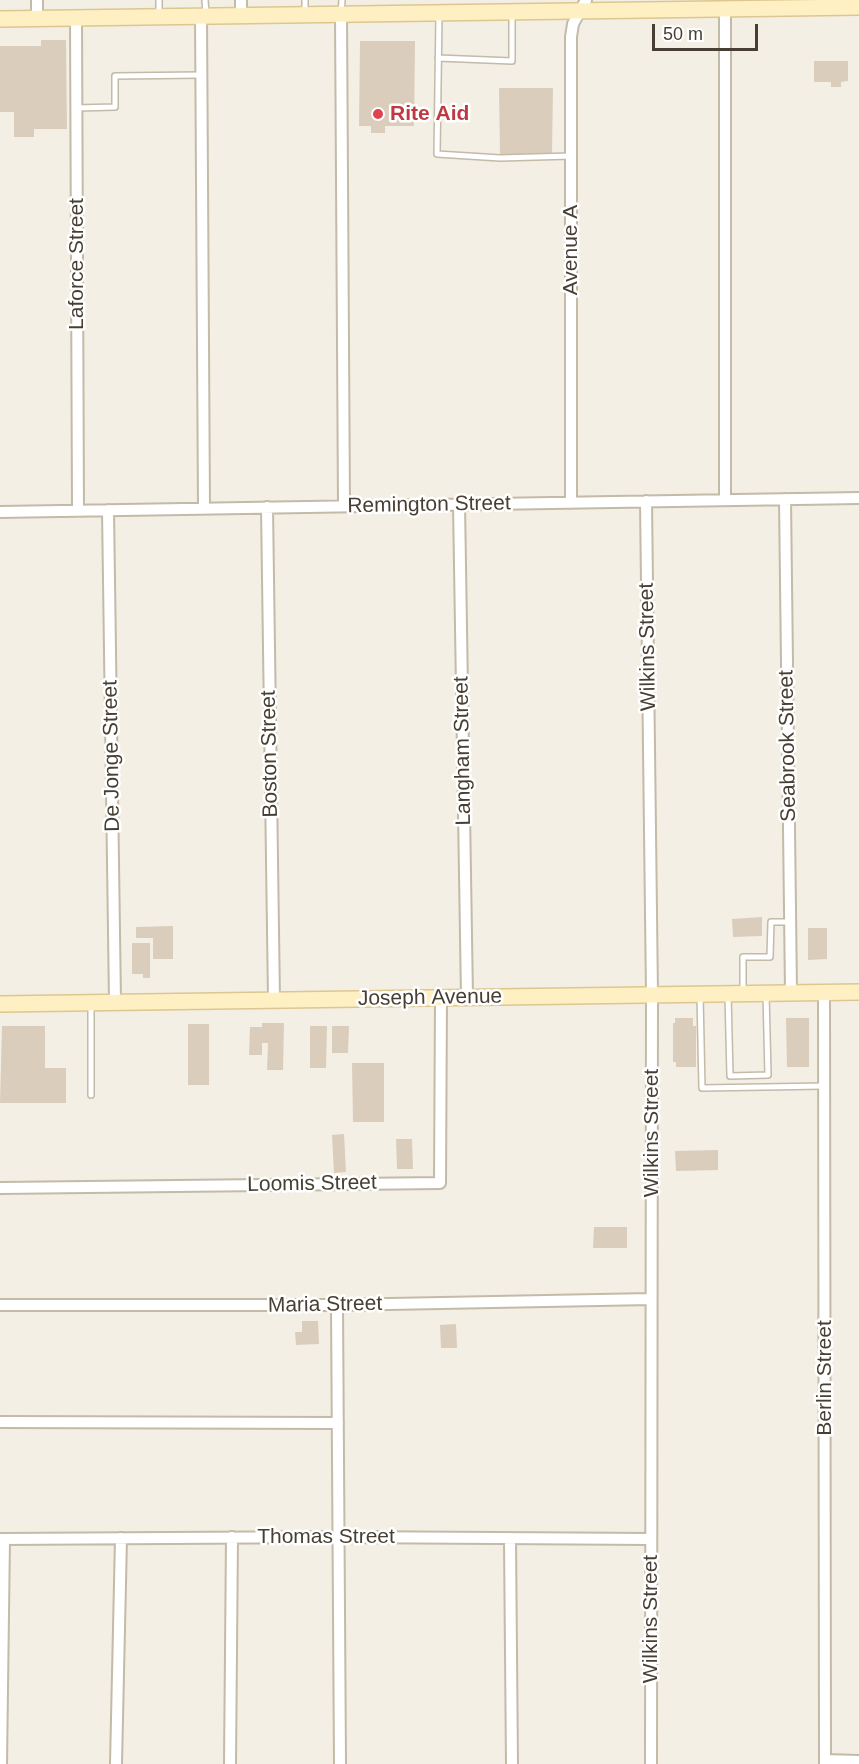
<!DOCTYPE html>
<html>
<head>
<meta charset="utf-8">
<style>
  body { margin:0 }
  #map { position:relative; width:859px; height:1764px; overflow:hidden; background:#f4efe4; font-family:Helvetica,sans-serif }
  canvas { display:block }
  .scale { position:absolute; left:652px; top:24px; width:106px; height:27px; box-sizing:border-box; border:3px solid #473f33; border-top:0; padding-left:8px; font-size:18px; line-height:21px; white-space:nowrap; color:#473f33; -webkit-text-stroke:4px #fff; paint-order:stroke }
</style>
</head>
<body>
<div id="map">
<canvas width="859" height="1764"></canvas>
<div class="scale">50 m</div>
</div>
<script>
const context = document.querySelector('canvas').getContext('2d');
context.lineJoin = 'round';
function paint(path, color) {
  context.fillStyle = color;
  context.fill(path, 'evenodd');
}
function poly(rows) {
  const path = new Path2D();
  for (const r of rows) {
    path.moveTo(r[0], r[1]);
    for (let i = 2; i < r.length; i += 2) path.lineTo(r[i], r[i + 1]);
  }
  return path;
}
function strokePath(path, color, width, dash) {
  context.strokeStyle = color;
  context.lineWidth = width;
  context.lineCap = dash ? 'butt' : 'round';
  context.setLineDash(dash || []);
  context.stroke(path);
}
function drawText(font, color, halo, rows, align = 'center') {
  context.font = font + ' Helvetica,sans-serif';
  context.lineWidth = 5;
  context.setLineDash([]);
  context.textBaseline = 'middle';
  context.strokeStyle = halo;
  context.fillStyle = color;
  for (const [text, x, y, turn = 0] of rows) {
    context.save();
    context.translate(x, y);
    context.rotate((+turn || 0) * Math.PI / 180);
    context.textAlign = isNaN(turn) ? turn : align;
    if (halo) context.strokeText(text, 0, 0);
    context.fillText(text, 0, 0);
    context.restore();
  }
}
paint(poly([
  [41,40,66,40,67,129,34,129,34,137,14,137,14,112,0,112,0,46,41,46],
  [360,41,415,41,414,126,385,126,385,133,371,133,371,126,359,126],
  [814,61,848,61,848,81,841,82,841,87,831,87,831,82,814,82],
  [499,88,553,88,552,154,500,154],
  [762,917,762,936,733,937,732,919],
  [173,926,173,959,153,959,153,938,136,938,136,927],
  [808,928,827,928,827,959,808,960],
  [132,943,150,943,150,978,143,978,143,974,132,974],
  [675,1018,693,1018,693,1026,696,1026,696,1067,676,1067,676,1062,673,1062,673,1023,675,1023],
  [786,1018,809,1018,809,1067,787,1067],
  [262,1023,284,1023,283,1070,267,1070,268,1043,262,1043,262,1055,249,1055,250,1027,262,1027],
  [188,1024,209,1024,209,1085,188,1085],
  [2,1026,45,1026,45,1068,66,1068,66,1103,0,1103],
  [310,1026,327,1026,326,1068,310,1068],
  [332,1026,349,1026,348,1053,332,1053],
  [352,1063,384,1063,384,1122,353,1122],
  [344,1134,346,1172,334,1173,332,1135],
  [396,1139,412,1139,413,1169,397,1169],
  [718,1150,718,1170,676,1171,675,1151],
  [594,1227,627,1227,627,1248,593,1248],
  [302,1321,318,1321,319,1344,296,1345,295,1332,302,1332],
  [456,1324,457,1348,441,1348,440,1325]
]), '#dacdbb');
const lane = poly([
  [159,0,159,16],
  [205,0,206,14],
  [305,0,305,13],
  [341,13,342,0],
  [439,15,437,154,500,158,571,156],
  [438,58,512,61,512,13],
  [76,108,115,107,115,76,201,75],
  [743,993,743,957,770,957,771,922,790,922],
  [728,995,730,1076,768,1075,766,994],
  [700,996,702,1088,824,1086],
  [91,1004,91,1095]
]);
const street = poly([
  [37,0,37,18],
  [241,0,241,16],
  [725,8,725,500],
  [341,14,344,506],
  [201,16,204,508],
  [76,18,78,510],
  [785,499,791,992],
  [646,501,652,995,651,1764],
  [571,503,571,37,573,24,586,0],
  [459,504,467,997],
  [267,507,274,1000],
  [108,510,115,1002],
  [0,512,859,498],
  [824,993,825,1764],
  [0,1188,440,1183,441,998],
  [0,1305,337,1305,651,1299],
  [337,1305,340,1764],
  [0,1422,338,1423],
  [0,1539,339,1537,651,1539],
  [510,1539,512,1764],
  [825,1760,859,1761],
  [1,1764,4,1539],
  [116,1764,121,1538],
  [230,1764,232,1537]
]);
const secondary = poly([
  [0,19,859,7],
  [0,1004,859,992]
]);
strokePath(lane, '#c3baa8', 8);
strokePath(street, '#c3baa8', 14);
strokePath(secondary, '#dcc790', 18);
strokePath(lane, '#fff', 5);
strokePath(street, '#fff', 10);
strokePath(secondary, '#fff0c3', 15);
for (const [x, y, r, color] of [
  [378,114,6,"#e0444e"]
]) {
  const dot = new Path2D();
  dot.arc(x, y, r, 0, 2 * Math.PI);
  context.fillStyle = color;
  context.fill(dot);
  strokePath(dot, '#fff', 2);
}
drawText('bold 21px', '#be3a42', '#fff', [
  ["Rite Aid",390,114]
], 'left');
drawText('21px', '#473f33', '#fff', [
  ["Avenue A",571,250,-90],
  ["Laforce Street",77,264,-90],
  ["Remington Street",429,505,-1],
  ["Wilkins Street",648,647,-91],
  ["Seabrook Street",788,746,-91],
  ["Langham Street",463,751,-91],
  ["Boston Street",270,754,-91],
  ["De Jonge Street",112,756,-91],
  ["Joseph Avenue",430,998,-1],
  ["Wilkins Street",652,1133,-90],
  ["Loomis Street",312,1184,-1],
  ["Maria Street",325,1305,-1],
  ["Berlin Street",825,1378,-90],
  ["Thomas Street",326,1537],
  ["Wilkins Street",651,1619,-90]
]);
</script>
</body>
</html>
